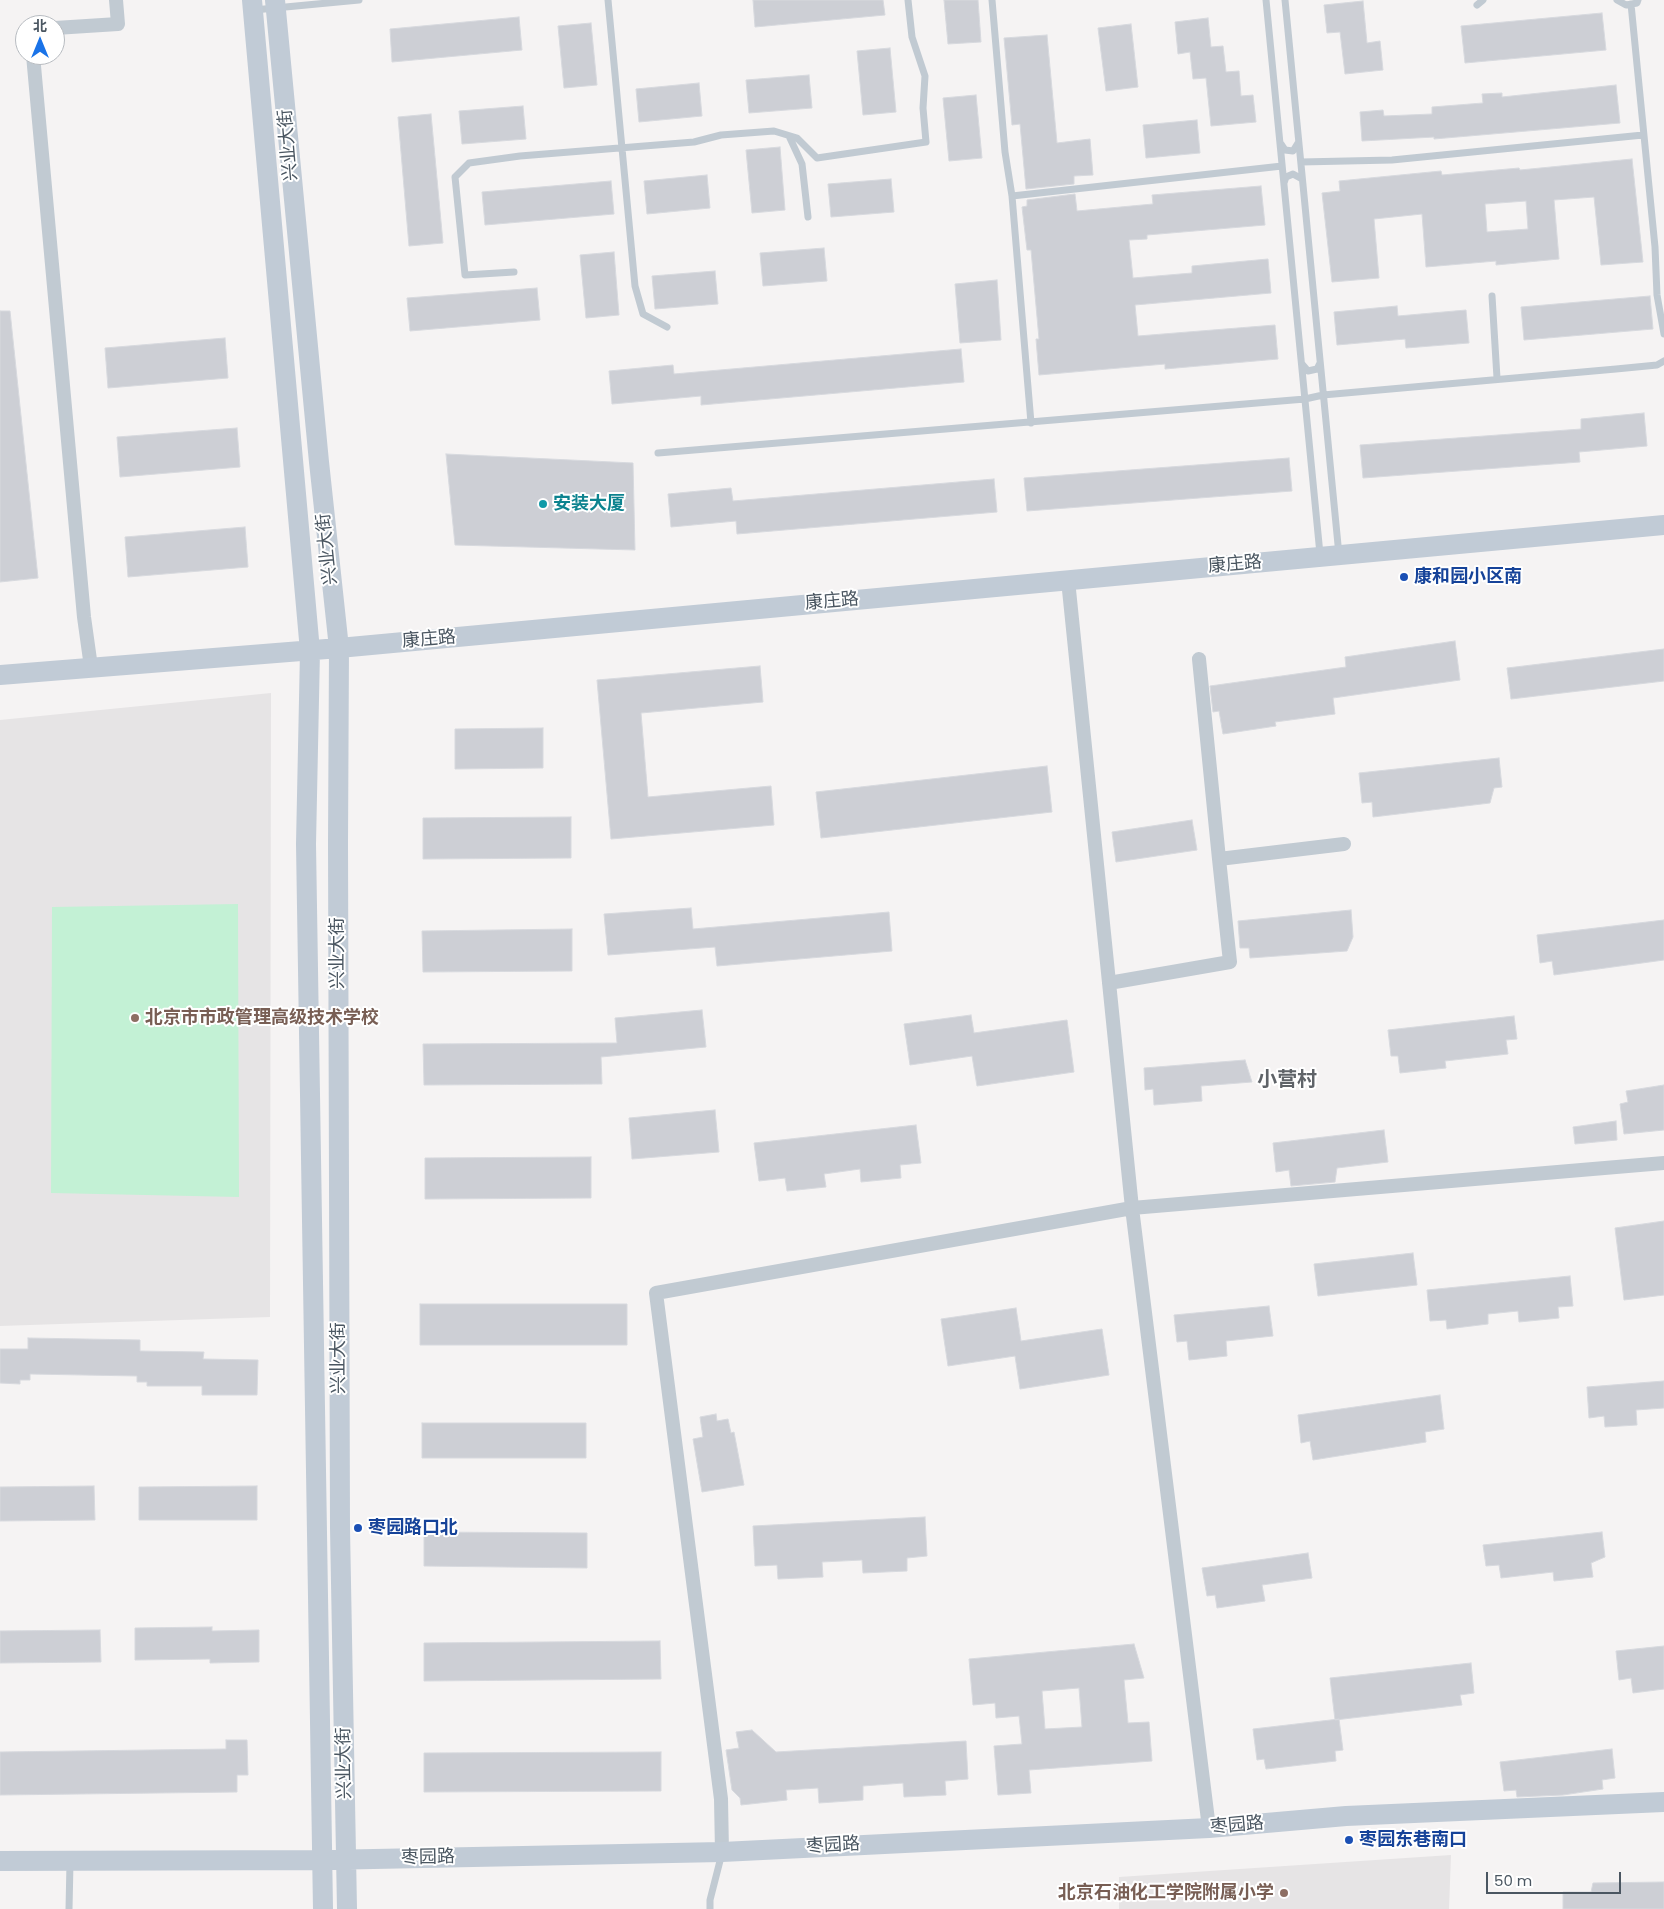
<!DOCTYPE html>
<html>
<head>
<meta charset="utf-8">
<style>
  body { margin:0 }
  #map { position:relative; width:1664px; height:1909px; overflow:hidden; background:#f5f3f3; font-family:Poppins,"Noto Sans SC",sans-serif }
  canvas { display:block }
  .north { position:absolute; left:15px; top:15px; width:50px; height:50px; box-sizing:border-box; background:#fff; border:1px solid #b7bbc0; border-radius:50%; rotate:0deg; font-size:14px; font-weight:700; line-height:20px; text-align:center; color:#4a5661 }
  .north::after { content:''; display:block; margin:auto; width:18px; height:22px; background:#1a73e8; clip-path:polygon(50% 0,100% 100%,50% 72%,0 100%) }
  .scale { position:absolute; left:1486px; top:1872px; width:135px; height:22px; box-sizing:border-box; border:2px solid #4a5661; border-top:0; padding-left:6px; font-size:15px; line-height:18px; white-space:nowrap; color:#4a5661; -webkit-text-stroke:4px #fff; paint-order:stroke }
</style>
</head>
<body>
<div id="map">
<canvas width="1664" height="1909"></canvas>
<div class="north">北</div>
<div class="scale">50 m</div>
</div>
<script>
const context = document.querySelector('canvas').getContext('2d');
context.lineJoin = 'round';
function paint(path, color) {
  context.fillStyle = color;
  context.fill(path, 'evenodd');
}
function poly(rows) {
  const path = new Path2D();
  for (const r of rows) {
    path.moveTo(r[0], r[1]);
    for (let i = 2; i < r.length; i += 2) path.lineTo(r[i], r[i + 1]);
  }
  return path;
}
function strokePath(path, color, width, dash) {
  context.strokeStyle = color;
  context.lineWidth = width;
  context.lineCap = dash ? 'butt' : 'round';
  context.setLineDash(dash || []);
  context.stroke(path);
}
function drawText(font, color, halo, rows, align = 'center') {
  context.font = font + ' Poppins,"Noto Sans SC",sans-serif';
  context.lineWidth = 4;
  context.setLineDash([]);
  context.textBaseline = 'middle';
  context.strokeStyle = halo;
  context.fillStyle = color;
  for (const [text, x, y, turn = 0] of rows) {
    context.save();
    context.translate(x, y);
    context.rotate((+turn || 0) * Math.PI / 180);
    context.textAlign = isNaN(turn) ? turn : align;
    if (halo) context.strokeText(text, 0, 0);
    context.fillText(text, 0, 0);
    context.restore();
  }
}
paint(poly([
  [271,693,270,1317,0,1326,0,720],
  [1451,1855,1449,1909,1119,1909,1119,1877]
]), '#e6e4e5');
paint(poly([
  [238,904,239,1197,51,1193,52,907]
]), '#c3f1d5');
const building = poly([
  [753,0,883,0,885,15,755,27,753,0],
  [944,0,978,0,981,42,948,44,944,0],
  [1363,1,1367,43,1380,41,1383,70,1345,74,1340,32,1327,33,1324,5,1363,1],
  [1602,13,1606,50,1465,63,1461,26,1602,13],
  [519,17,522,50,392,62,390,29,519,17],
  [1208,18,1211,47,1223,46,1226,72,1239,71,1241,96,1253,95,1256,122,1211,126,1206,78,1193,79,1190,52,1178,54,1175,22,1208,18],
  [591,23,597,85,564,88,558,26,591,23],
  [1131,24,1138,87,1106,91,1098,28,1131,24],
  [1047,35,1057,143,1090,139,1093,175,1074,176,1074,184,1026,189,1020,124,1012,125,1004,38,1047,35],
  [890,48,896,112,863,115,857,51,890,48],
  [809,75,812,108,749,113,746,80,809,75],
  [699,83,702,116,639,122,636,89,699,83],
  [1616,85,1620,123,1434,139,1434,137,1362,141,1360,112,1383,110,1384,116,1432,114,1432,107,1483,103,1482,94,1502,93,1502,97,1616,85],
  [976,95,982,158,949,161,943,98,976,95],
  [523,106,526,139,462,144,459,111,523,106],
  [431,114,443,243,409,246,398,117,431,114],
  [1197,120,1200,153,1146,158,1143,125,1197,120],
  [780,147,785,210,752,213,746,150,780,147],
  [1632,159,1643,262,1601,265,1594,197,1554,200,1559,259,1496,265,1496,261,1426,267,1422,214,1374,219,1379,278,1332,282,1322,193,1340,191,1339,181,1441,171,1442,175,1519,168,1520,170,1632,159],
  [1526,201,1528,229,1487,232,1485,204,1526,201],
  [707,175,710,208,647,214,644,181,707,175],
  [891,179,894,212,831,217,828,184,891,179],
  [611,181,614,214,485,225,482,192,611,181],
  [1261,186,1265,225,1147,235,1147,239,1129,240,1133,278,1192,273,1192,266,1268,259,1271,293,1135,305,1138,336,1275,325,1278,359,1165,369,1165,364,1039,375,1036,339,1039,339,1031,250,1027,250,1022,207,1027,206,1027,200,1075,194,1077,211,1153,204,1152,195,1261,186],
  [824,248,827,281,763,286,760,253,824,248],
  [614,252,619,315,586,318,580,255,614,252],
  [715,271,718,304,655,309,652,276,715,271],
  [997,280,1001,340,960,343,955,284,997,280],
  [537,288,540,320,410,331,407,298,537,288],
  [1650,296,1653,329,1524,340,1521,307,1650,296],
  [1397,306,1398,316,1466,310,1469,343,1406,348,1405,339,1337,345,1334,312,1397,306],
  [0,311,10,311,38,578,0,582,0,311],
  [225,338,228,378,108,388,105,348,225,338],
  [961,349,964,382,701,405,701,396,612,404,609,371,673,365,674,374,961,349],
  [1644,413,1647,446,1579,452,1580,462,1363,478,1360,445,1581,429,1581,419,1644,413],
  [237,428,240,467,120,477,117,437,237,428],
  [446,454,633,463,635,550,455,545,446,454],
  [1289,458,1292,491,1027,511,1024,478,1289,458],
  [994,479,997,512,737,534,736,521,671,527,668,494,731,488,733,501,994,479],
  [245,527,248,567,128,577,125,537,245,527],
  [1455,641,1460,680,1333,698,1335,714,1275,722,1276,726,1223,734,1219,711,1213,712,1210,686,1346,667,1345,657,1455,641],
  [1664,649,1664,681,1511,699,1507,668,1664,649],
  [760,666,763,702,641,713,648,797,771,786,774,825,611,839,597,680,760,666],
  [543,728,543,768,455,769,455,729,543,728],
  [1499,758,1502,787,1494,788,1490,803,1373,817,1372,802,1362,803,1359,773,1499,758],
  [1047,766,1052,812,821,838,816,792,1047,766],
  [571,817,571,858,423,859,423,818,571,817],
  [1192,820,1197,850,1116,862,1112,832,1192,820],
  [691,908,693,929,889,912,892,951,717,966,715,947,608,955,604,914,691,908],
  [1351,910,1353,937,1347,951,1250,958,1249,948,1240,948,1238,921,1351,910],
  [1664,920,1664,960,1554,975,1552,961,1540,963,1537,935,1664,920],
  [572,929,572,971,423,972,422,931,572,929],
  [702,1010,706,1047,601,1057,602,1084,424,1085,423,1044,617,1043,615,1018,702,1010],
  [971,1015,974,1033,1067,1020,1074,1072,977,1086,972,1056,910,1065,904,1024,971,1015],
  [1514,1016,1517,1039,1506,1040,1508,1054,1445,1061,1446,1068,1400,1073,1398,1056,1391,1056,1388,1030,1514,1016],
  [1245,1060,1252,1082,1201,1086,1202,1101,1154,1105,1153,1089,1145,1090,1144,1068,1245,1060],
  [1664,1085,1664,1130,1624,1134,1620,1104,1628,1102,1626,1091,1664,1085],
  [715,1110,719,1152,632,1159,629,1118,715,1110],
  [1616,1121,1617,1140,1575,1144,1573,1127,1616,1121],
  [916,1125,921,1163,900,1165,901,1178,861,1182,860,1169,824,1174,826,1187,787,1191,785,1178,759,1181,754,1143,916,1125],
  [1384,1130,1388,1162,1337,1168,1335,1182,1291,1186,1289,1170,1276,1172,1273,1143,1384,1130],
  [591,1157,591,1198,425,1199,425,1158,591,1157],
  [1664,1221,1664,1295,1624,1300,1615,1228,1664,1221],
  [1413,1253,1417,1285,1318,1296,1314,1264,1413,1253],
  [1570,1276,1573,1306,1558,1307,1559,1318,1519,1322,1518,1311,1488,1314,1488,1324,1447,1329,1446,1320,1430,1321,1427,1290,1570,1276],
  [420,1304,627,1304,627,1345,420,1345,420,1304],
  [1269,1306,1273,1336,1226,1341,1227,1356,1189,1360,1187,1341,1177,1342,1174,1315,1269,1306],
  [1016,1308,1021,1341,1102,1329,1109,1375,1020,1389,1015,1356,948,1366,941,1319,1016,1308],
  [28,1338,140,1340,140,1351,204,1352,203,1359,258,1360,257,1395,202,1395,202,1386,147,1386,147,1382,137,1382,137,1376,30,1374,30,1380,20,1380,20,1384,0,1383,0,1349,28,1349,28,1338],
  [1664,1381,1664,1408,1636,1410,1637,1425,1605,1427,1604,1416,1589,1418,1587,1387,1664,1381],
  [1440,1395,1444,1429,1425,1432,1426,1442,1313,1460,1310,1441,1301,1443,1298,1415,1440,1395],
  [716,1414,717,1421,728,1419,731,1433,734,1432,744,1485,702,1492,693,1439,703,1437,700,1417,716,1414],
  [422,1423,586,1423,586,1458,422,1458,422,1423],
  [94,1486,95,1520,0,1521,0,1487,94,1486],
  [257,1486,257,1520,139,1520,139,1487,257,1486],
  [925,1517,927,1556,907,1558,907,1571,863,1573,862,1560,822,1562,823,1577,778,1579,777,1565,755,1566,753,1526,925,1517],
  [424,1532,587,1533,587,1568,424,1566,424,1532],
  [1602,1532,1605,1557,1591,1563,1593,1577,1554,1581,1553,1572,1501,1578,1499,1565,1486,1566,1483,1545,1602,1532],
  [1308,1553,1312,1578,1262,1585,1265,1601,1217,1608,1215,1595,1207,1596,1202,1568,1308,1553],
  [212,1627,212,1631,259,1630,259,1662,210,1663,210,1659,135,1660,135,1628,212,1627],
  [100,1630,101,1662,0,1663,0,1631,100,1630],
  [660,1641,661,1679,424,1681,424,1643,660,1641],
  [1134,1644,1144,1678,1124,1680,1128,1723,1149,1722,1152,1761,1029,1770,1031,1793,998,1795,994,1746,1022,1744,1019,1716,996,1718,995,1703,973,1705,969,1659,1134,1644],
  [1079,1688,1082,1727,1045,1729,1042,1691,1079,1688],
  [1664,1646,1664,1689,1633,1693,1631,1678,1619,1680,1616,1651,1664,1646],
  [1471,1663,1474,1693,1460,1695,1462,1705,1335,1720,1330,1678,1471,1663],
  [1339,1719,1343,1750,1335,1751,1336,1761,1266,1769,1264,1759,1257,1760,1253,1729,1339,1719],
  [752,1730,776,1752,966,1741,968,1779,945,1781,946,1795,904,1797,903,1783,863,1786,863,1800,819,1803,818,1788,786,1790,787,1800,741,1805,740,1798,732,1790,726,1750,739,1748,736,1732,752,1730],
  [226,1740,247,1740,248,1775,237,1775,237,1792,0,1795,0,1752,226,1749,226,1740],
  [1612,1749,1615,1778,1602,1780,1603,1789,1563,1795,1517,1797,1516,1790,1504,1791,1500,1762,1612,1749],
  [661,1752,661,1791,424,1792,424,1753,661,1752],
  [1664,1882,1664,1909,1563,1909,1563,1892,1591,1892,1593,1883,1664,1882]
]);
paint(building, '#cdcfd5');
strokePath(building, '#d7d9de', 1);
strokePath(poly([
  [608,0,635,286,643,314,667,327],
  [992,0,1005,152,1012,196,1282,166],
  [1266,0,1320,554],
  [1285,0,1339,555],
  [1617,0,1626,5,1637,3,1638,0],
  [1631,4,1655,247,1657,295,1664,334],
  [1477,5,1483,0],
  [254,10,359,0],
  [789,136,802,164,808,217],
  [1281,144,1285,150,1293,151,1298,143],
  [1301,162,1392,160,1643,135],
  [1284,183,1286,177,1293,174,1302,179],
  [1012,196,1031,423],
  [514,272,465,275,455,177,469,163,520,156,694,142,721,135,774,131,797,138,817,158,926,142,923,108,925,76,912,37,908,0],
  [1492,296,1497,378],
  [1302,364,1308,371,1317,369,1320,363],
  [658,453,1305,399,1323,395,1616,369,1657,365,1664,361],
  [69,1909,70,1863],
  [710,1909,710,1900,722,1853]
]), '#c1cad2', 7);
strokePath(poly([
  [55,28,118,24,116,0],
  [33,55,84,617,91,667],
  [1068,580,1132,1208,1209,1828],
  [1199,659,1219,859],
  [1109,983,1230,962,1219,859,1344,844],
  [722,1852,721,1799,656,1293,1132,1208,1664,1163]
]), '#c1cad2', 14);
strokePath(poly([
  [252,0,310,651,306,844,323,1909],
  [275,0,319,462,339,648,338,843,340,1528,347,1909],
  [0,675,339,648,1664,525],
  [0,1861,324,1860,722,1852,1209,1828,1346,1816,1664,1802]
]), '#c1cbd6', 20);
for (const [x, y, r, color] of [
  [543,504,5,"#0f9aa8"],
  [1404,577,5,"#1a4fb4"],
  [135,1018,5,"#8d6e63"],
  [358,1528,5,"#1a4fb4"],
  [1349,1840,5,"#1a4fb4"],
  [1284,1893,5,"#8d6e63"]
]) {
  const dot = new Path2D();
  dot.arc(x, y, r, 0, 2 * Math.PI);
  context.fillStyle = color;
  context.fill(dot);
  strokePath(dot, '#fff', 2);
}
drawText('18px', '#4a5661', '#fff', [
  ["兴业大街",289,145,-95],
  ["兴业大街",328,549,-96],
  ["康庄路",1235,565,-5],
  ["康庄路",832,602,-5],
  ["康庄路",429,640,-5],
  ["兴业大街",338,953,-90],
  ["兴业大街",339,1358,-90],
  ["兴业大街",345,1763,-91],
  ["枣园路",1237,1826,-5],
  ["枣园路",833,1846,-3],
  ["枣园路",428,1858,-1]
]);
drawText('bold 18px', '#0d838f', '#fff', [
  ["安装大厦",553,504]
], 'left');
drawText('bold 18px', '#164399', '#fff', [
  ["康和园小区南",1414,577],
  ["枣园路口北",368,1528],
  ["枣园东巷南口",1359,1840]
], 'left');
drawText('bold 18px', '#785e54', '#fff', [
  ["北京市市政管理高级技术学校",145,1018],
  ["北京石油化工学院附属小学",1274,1893,"right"]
], 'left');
drawText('bold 20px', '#5f6368', '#fff', [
  ["小营村",1287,1081]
]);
</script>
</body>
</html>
